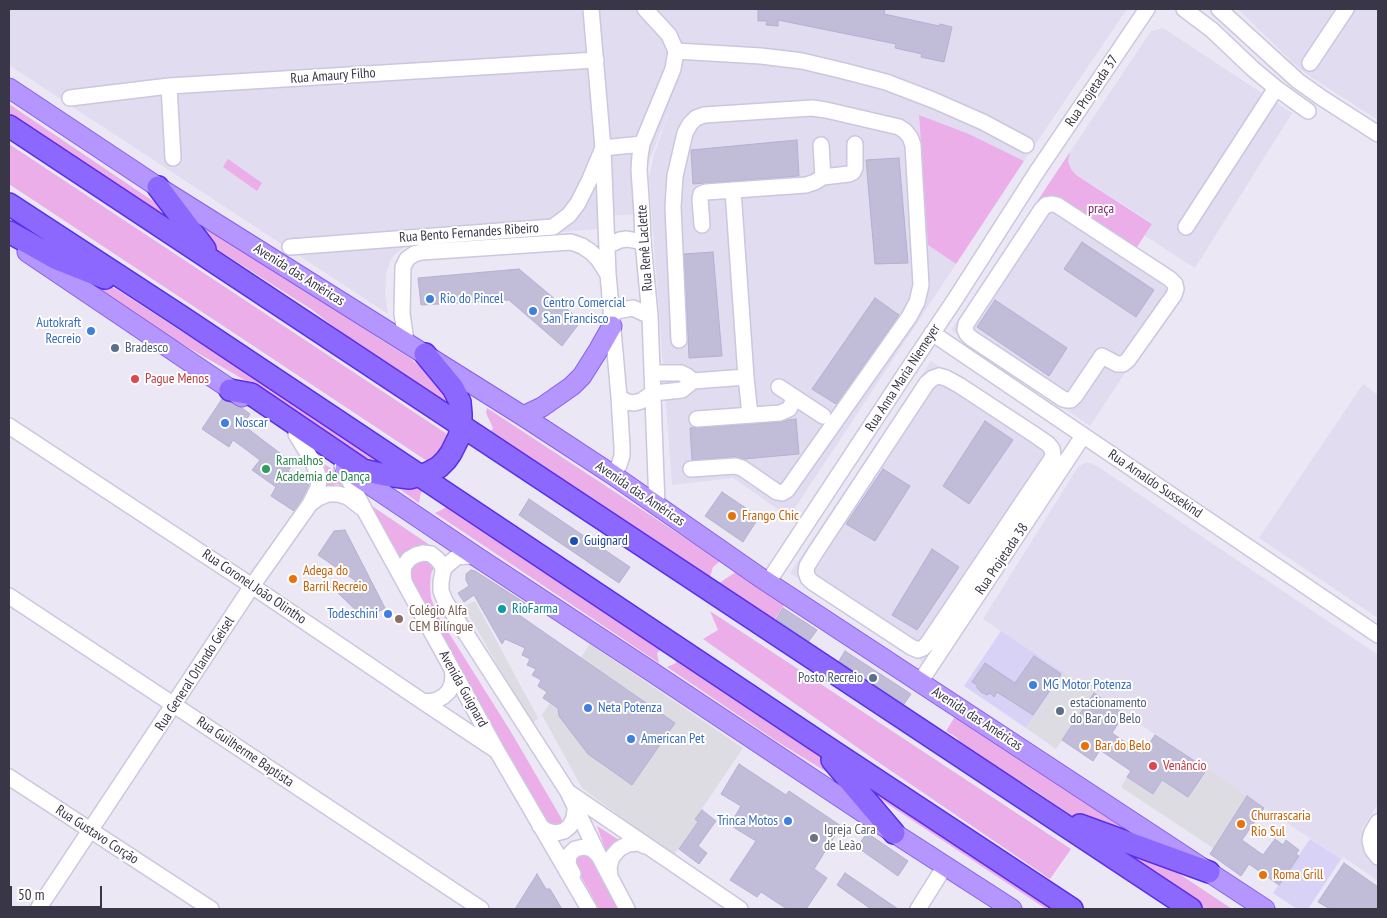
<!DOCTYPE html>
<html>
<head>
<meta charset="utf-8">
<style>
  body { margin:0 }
  #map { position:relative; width:1387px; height:918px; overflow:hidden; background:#ebe7f4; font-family:"PT Sans Narrow",sans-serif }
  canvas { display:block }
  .frame { position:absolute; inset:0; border:10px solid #393648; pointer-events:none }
  .scale { position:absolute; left:10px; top:886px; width:92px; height:22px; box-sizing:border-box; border:2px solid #393648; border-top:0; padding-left:6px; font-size:15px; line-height:18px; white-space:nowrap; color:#393648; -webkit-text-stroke:4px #fff; paint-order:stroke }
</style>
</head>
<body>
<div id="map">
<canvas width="1387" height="918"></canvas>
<div class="frame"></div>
<div class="scale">50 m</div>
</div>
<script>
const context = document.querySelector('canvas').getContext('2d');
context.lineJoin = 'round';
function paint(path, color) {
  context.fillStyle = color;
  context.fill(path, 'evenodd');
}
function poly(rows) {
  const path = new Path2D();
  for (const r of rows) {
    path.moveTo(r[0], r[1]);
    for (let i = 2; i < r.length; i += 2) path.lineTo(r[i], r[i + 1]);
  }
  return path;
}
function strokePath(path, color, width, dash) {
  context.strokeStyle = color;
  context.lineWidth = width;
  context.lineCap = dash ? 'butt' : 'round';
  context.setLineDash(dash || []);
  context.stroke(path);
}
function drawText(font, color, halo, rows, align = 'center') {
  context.font = font + ' "PT Sans Narrow",sans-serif';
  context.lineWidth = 4;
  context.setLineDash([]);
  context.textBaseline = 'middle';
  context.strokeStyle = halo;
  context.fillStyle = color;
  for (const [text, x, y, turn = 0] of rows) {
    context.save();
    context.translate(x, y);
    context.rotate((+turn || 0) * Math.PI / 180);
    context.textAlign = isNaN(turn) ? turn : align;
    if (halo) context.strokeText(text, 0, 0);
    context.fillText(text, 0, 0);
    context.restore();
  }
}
paint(poly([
  [9,9,1127,9,1024,161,969,134,919,116,928,245,956,264,789,517,733,478,672,485,649,178,654,155,672,103,646,169,647,214,597,216,598,229,406,245,392,257,386,274,385,294,388,314,9,65],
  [1238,9,1378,9,1378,120,1308,75,1293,63],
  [1163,28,1292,113,1195,268,1144,235,1152,223,1076,175,1071,169,1068,161,1070,152,1151,31],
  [1039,202,1135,250,1184,283,1090,426,951,330,1034,206],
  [931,361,1048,435,1055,442,964,600,923,662,790,573],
  [1363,384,1378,395,1378,618,1259,538],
  [1085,463,1090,463,1097,466,1378,655,1378,804,1361,830,1372,836,1378,827,1378,881,1344,857,1341,859,983,619,1075,472,1079,466]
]), '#e1dcf0');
paint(poly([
  [1001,631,1064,673,1026,728,964,686],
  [1310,839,1341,859,1308,909,1297,909,1273,893]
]), '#d8d2f7');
paint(poly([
  [9,104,156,203,185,235,9,118],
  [919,115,969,134,1024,161,956,264,928,245],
  [9,144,450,436,439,453,427,461,9,184],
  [1070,152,1068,161,1071,169,1076,175,1152,224,1135,250,1039,202,1034,206],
  [228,159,262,183,257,191,223,167],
  [166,200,329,305,378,338,410,358,422,368,446,395,453,412,395,374,311,309,210,245],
  [85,276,116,289,223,358,291,398,398,467,372,460,356,453,248,382,151,326,80,279],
  [487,408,720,561,713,567,710,577,704,579,489,434,493,428,486,413],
  [324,464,335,471,343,479,345,485,342,486,338,484,326,486,326,472],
  [390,482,431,489,421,492,419,503],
  [445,499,664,646,657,653,659,663,435,513,445,508],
  [369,504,443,554,436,562,431,574,430,585,431,598,437,614,511,732,560,816,562,820,560,826,545,824],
  [736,572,784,605,771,625,721,590,719,583],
  [710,611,1071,849,1050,879,878,762,703,639,718,630],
  [674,652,736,699,821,757,836,778,775,740,667,667,676,663],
  [956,715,1146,844,1075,818,1027,785,986,766,969,753,956,737,946,731],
  [841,765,1060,909,1046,909,859,785],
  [597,826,619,840,606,852],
  [1096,840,1172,869,1232,909,1199,909],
  [581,855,585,855,589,857,592,860,620,909,599,909,577,869,575,863,577,858]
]), '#ebaee9');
paint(poly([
  [475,601,538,718,531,725,464,606],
  [590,644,743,748,695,819,698,822,673,856,582,788,542,715],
  [582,659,675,723,632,785,588,754],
  [1064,673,1094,693,1056,749,1026,728],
  [1207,769,1247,796,1213,848,1121,787,1127,777,1153,793,1162,780,1188,797]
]), '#dddce2');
const building = poly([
  [758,9,885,9,884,14,939,26,940,24,952,27,944,62,921,57,922,54,895,48,896,44,832,31,778,20,778,26,766,25,767,21,758,21,758,9],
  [797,140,799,176,693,184,691,150,797,140],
  [899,158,908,263,875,264,866,160,899,158],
  [1082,242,1154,290,1136,317,1064,269,1082,242],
  [713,252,722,356,689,358,684,254,713,252],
  [519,269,581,321,562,346,509,300,421,305,418,278,519,269],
  [875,298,899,315,836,404,812,389,875,298],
  [995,300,1067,348,1049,376,977,327,995,300],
  [222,399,242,408,250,414,243,425,293,463,288,471,309,485,302,499,294,511,271,496,276,487,252,470,260,460,233,440,229,447,202,429,222,399],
  [796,419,799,454,744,459,734,457,692,460,690,428,781,422,788,420,796,419],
  [985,421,1013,440,969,504,943,486,985,421],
  [883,469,910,486,875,541,846,524,883,469],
  [722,492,759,517,743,542,705,516,722,492],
  [529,499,630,567,619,583,519,515,529,499],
  [345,530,385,608,365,619,337,592,356,581,318,555,334,531,345,530],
  [932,549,959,567,917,630,892,615,932,549],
  [471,570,475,571,525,603,519,615,675,723,632,785,588,754,559,716,558,708,543,698,547,692,538,686,541,680,532,675,536,669,527,665,530,659,522,655,525,648,505,639,502,644,474,595,464,602,458,593,469,586,466,580,466,574,471,570],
  [783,608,817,630,809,641,776,619,783,608],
  [845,651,911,694,904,704,839,661,845,651],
  [1034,656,1061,674,1033,715,997,692,994,697,990,693,987,695,981,692,977,688,977,685,972,682,985,663,1015,683,1034,656],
  [1094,693,1124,714,1112,733,1142,754,1155,735,1207,769,1188,797,1162,780,1153,794,1127,777,1131,771,1100,750,1093,761,1062,740,1094,693],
  [739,764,786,795,789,791,841,826,814,869,827,878,806,909,787,909,761,892,757,897,730,880,756,841,730,825,741,806,721,794,739,764],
  [1247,796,1264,808,1242,840,1263,855,1275,839,1283,845,1286,840,1299,850,1296,854,1299,856,1279,885,1249,864,1241,876,1210,854,1247,796],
  [702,810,716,821,698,846,707,853,699,864,679,849,698,822,695,819,702,810],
  [867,833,908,861,898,876,857,847,867,833],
  [1344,863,1378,887,1378,909,1330,909,1318,902,1344,863],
  [845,873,898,909,871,909,837,885,845,873],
  [537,874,546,889,550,889,562,909,515,909,537,874]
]);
paint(building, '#c1bcd7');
strokePath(building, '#b6afd2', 1);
const minor = poly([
  [591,9,603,148,608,274,619,397,622,447,622,456,619,465,613,475],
  [645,9,669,35,676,51,673,69,642,144,640,156,639,169,642,214,643,242,650,316,657,506],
  [1184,9,1212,30,1253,69,1276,88,1308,111],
  [1219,9,1298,81,1322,98,1378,134],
  [676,51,761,56,802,61,844,71,886,82,933,100,983,122,1026,145],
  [1310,63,1346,9],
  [169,86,173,158],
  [70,98,169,86,596,60],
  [821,145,823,177],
  [733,190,746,377,750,415],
  [1052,204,1057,205,1170,279,1175,284,1176,289,1174,295,1128,360,1123,364,1117,364,1102,356,1075,396,1071,400,1067,400,1063,399,971,338,967,334,965,330,966,324,1042,209,1046,205,1052,204],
  [702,225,700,199,701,194,706,192,806,185,815,182,823,177,849,174,853,172,855,168,855,144],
  [1186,227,1276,88],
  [607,246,620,240,627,239,643,242],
  [290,247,553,227,569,215,578,203,590,179,603,148,642,144],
  [611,312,633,308,650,316],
  [932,333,1378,635],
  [679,340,673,207,675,176,685,133,690,124,696,118,704,115,812,108,826,110,899,127,905,131,910,137,913,145,921,285,917,302,909,317,787,490,782,493,777,492,742,468,735,466,691,469],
  [406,342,402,313,403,267,407,259,414,254,422,252,571,242,582,246,591,252,598,259,607,273],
  [939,376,946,378,959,385,1035,435,1048,444,1052,449,1053,455,1051,460,1028,494,928,643,923,648,918,650,911,647,812,582,808,578,806,572,807,566,815,553,927,383,933,378,939,376],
  [693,381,746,377],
  [779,387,823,416],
  [619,397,627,402,634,403,641,401,653,393,682,390,693,381,687,376,681,373,652,373],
  [697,419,780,413,789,409,795,398],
  [9,426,252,586,422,701,497,751],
  [342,466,365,511,497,751,589,909],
  [310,504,318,498,328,494,338,494,348,497,362,508],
  [477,557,467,556,457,557,446,566,443,571,441,582,441,591,445,601,568,792,599,856,627,909],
  [404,581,403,573,404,566,409,559,416,555,423,553,431,554,437,559,442,565,443,571],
  [768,582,907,371,956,298,1036,173,1147,9],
  [9,596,174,705,481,909],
  [920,682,1083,436],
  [422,701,429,702,437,700,444,696,449,691,452,684,453,676,452,669],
  [9,777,211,909],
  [568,792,740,909],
  [1378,822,1372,832,1370,840,1372,849,1378,857],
  [540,826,547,831,556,833,564,831,570,826,574,818,575,810],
  [573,874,568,864,569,855,575,849,584,847,592,849,599,856],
  [610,877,609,867,612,857,619,849,628,844,639,843,645,846],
  [38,909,252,586,310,504,318,488,319,478,313,462,296,434],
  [918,909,945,866]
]);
const major = poly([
  [9,88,158,187,523,416,613,475,761,578,1265,909],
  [27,252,242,397],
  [523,416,542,407,572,386,582,376,599,349,612,326],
  [345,468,477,557,649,670,894,833,1012,909]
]);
const highway = poly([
  [9,126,1191,909],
  [158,187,205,249],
  [9,204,182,317,816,740,1072,909],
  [9,232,57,259,105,278],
  [230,390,251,394,363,470,385,475,410,478,428,473,439,467,446,460,451,453,459,437,461,425,461,414,460,402,453,388,425,354],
  [832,760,894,833],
  [1080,825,1209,872]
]);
strokePath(minor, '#ccc6df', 18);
strokePath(major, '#8660ea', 21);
strokePath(highway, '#5730e6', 24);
strokePath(minor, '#fff', 15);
strokePath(major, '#b596ff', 19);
strokePath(highway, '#8d68ff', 21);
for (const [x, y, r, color] of [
  [430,299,5,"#3f7fe0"],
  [533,311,5,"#3f7fe0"],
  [91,331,5,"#3f7fe0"],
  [115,348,5,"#5c6f8a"],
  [135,379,5,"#e0444e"],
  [225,423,5,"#3f7fe0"],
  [266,469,5,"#2e9e5b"],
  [732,516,5,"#e8710a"],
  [574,541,5,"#1a4fb4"],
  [293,579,5,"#e8710a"],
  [502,609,5,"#0f9aa8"],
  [388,614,5,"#3f7fe0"],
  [399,619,5,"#8d6e63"],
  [873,678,5,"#5c6f8a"],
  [1033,685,5,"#3f7fe0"],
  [588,708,5,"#3f7fe0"],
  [1060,711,5,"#5c6f8a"],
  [631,739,5,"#3f7fe0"],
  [1085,746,5,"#e8710a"],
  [1153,766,5,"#e0444e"],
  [788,821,5,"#3f7fe0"],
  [1241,824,5,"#e8710a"],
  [814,838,5,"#6b7280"],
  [1263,875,5,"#e8710a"]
]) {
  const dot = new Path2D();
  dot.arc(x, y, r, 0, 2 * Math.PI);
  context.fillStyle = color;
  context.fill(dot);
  strokePath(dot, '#fff', 2);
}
drawText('14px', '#393648', '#fff', [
  ["Rua Amaury Filho",333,76,-4],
  ["Rua Projetada 37",1092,91,-56],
  ["Rua Bento Fernandes Ribeiro",469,233,-4],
  ["Rua Renê Laclette",645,248,-94],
  ["Avenida das Américas",299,275,32],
  ["Rua Anna Maria Niemeyer",903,378,-57],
  ["Rua Arnaldo Sussekind",1155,484,34],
  ["Avenida das Américas",640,494,34],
  ["Rua Projetada 38",1002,559,-56],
  ["Rua Coronel João Olintho",254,587,34],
  ["Rua General Orlando Geisel",195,674,-57],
  ["Avenida Guignard",463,689,61],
  ["Avenida das Américas",977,719,33],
  ["Rua Guilherme Baptista",245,752,34],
  ["Rua Gustavo Corção",97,835,33]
]);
drawText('14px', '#7e256c', '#fff', [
  ["praça",1101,209]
]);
drawText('14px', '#366cbe', '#fff', [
  ["Rio do Pincel",440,299],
  ["Centro Comercial",543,303],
  ["San Francisco",543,319],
  ["Autokraft",81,323,"right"],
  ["Recreio",81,339,"right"],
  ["Noscar",235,423],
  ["Todeschini",378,614,"right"],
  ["MG Motor Potenza",1043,685],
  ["Neta Potenza",598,708],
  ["American Pet",641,739],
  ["Trinca Motos",778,821,"right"]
], 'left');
drawText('14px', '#4e5e75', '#fff', [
  ["Bradesco",125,348],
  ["Posto Recreio",863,678,"right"],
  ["estacionamento",1070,703],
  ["do Bar do Belo",1070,719]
], 'left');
drawText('14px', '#be3a42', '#fff', [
  ["Pague Menos",145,379],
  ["Venâncio",1163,766]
], 'left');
drawText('14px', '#27864d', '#fff', [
  ["Ramalhos",276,461],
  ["Academia de Dança",276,477]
], 'left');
drawText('14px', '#c56008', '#fff', [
  ["Frango Chic",742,516],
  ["Adega do",303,571],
  ["Barril Recreio",303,587],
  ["Bar do Belo",1095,746],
  ["Churrascaria",1251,816],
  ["Rio Sul",1251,832],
  ["Roma Grill",1273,875]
], 'left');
drawText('14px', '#164399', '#fff', [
  ["Guignard",584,541]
], 'left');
drawText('14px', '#0d838f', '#fff', [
  ["RioFarma",512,609]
], 'left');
drawText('14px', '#785e54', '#fff', [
  ["Colégio Alfa",409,611],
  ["CEM Bilíngue",409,627]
], 'left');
drawText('14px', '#5b616d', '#fff', [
  ["Igreja Cara",824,830],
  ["de Leão",824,846]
], 'left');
</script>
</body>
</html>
